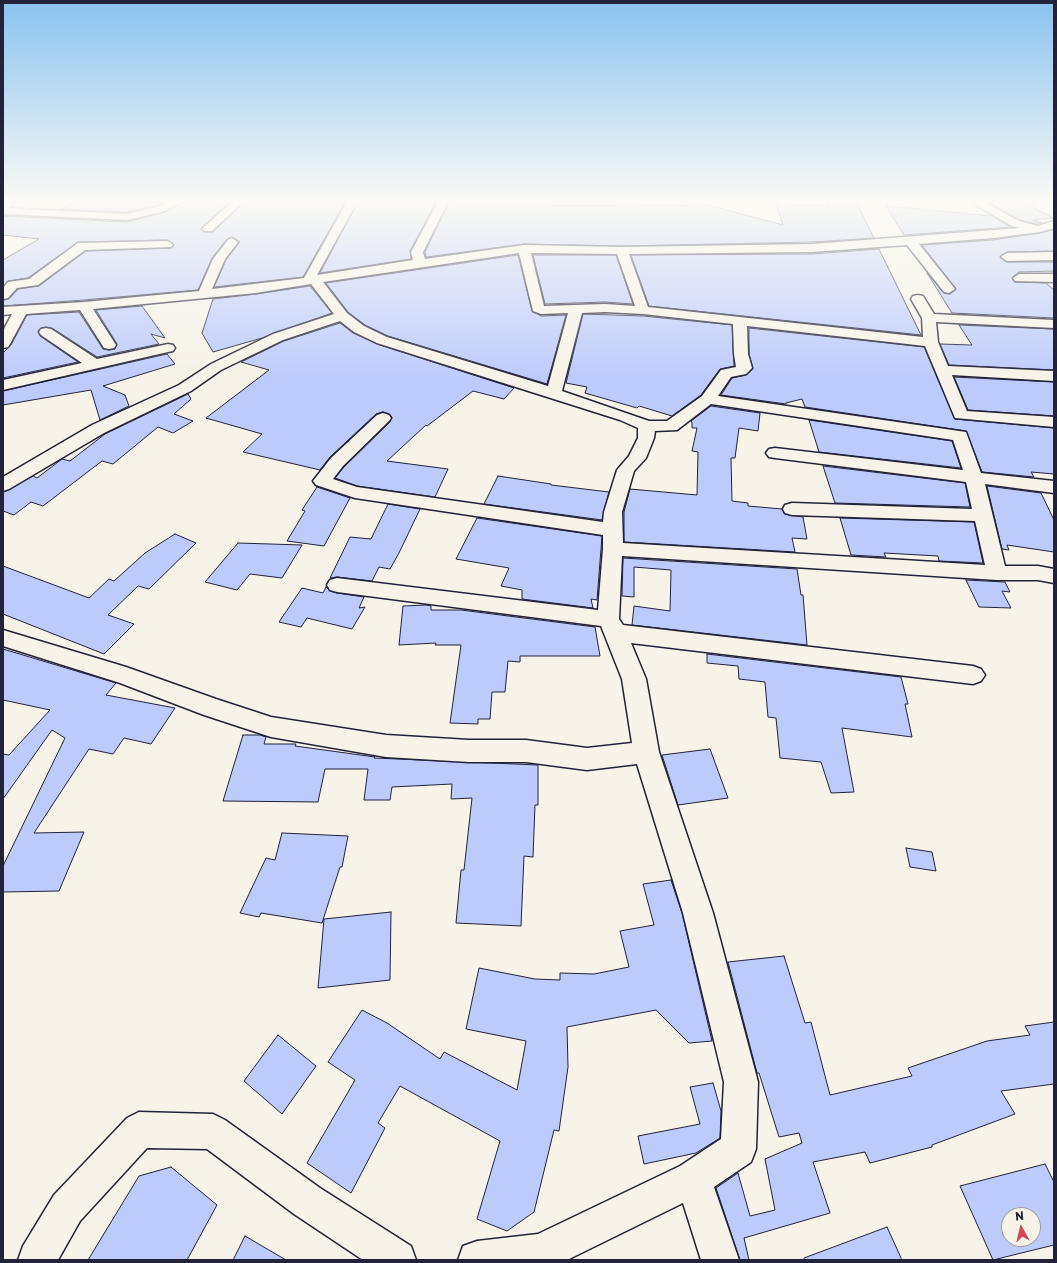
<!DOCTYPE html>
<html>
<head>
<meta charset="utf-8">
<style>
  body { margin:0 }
  #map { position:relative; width:1057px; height:1263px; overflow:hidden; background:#f7f3e8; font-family:"Playpen Sans",sans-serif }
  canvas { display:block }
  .frame { position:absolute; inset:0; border:4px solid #22223b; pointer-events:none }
  .north { position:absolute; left:1001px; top:1207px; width:40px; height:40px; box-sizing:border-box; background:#f7f3e8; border:1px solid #a29fa3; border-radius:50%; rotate:352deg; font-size:11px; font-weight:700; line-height:16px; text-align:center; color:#22223b }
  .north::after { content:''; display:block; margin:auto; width:14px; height:18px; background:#d1495b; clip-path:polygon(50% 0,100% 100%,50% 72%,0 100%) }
</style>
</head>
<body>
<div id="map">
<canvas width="1057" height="1263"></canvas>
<div class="frame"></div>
<div class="north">N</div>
</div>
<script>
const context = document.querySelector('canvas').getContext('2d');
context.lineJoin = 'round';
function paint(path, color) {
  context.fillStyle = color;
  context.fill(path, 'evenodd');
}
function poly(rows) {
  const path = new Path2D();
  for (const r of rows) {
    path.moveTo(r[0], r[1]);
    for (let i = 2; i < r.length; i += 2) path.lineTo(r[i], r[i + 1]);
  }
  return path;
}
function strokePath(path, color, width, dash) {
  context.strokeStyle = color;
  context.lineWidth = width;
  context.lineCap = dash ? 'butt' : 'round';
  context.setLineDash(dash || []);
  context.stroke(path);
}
const building = poly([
  [73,202,163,202,156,206,127,212,61,209,73,202],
  [182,202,230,202,201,228,204,232,213,232,244,202,345,202,303,277,214,287,226,260,239,243,239,241,231,237,227,239,212,258,198,290,84,300,3,306,3,300,9,299,18,289,39,286,86,251,171,248,174,245,167,240,78,242,28,278,8,281,3,286,3,260,39,239,3,235,3,216,127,222,165,212,182,202],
  [358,202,436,202,410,251,411,259,320,273,358,202],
  [449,202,547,203,553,206,615,206,621,203,635,202,635,205,688,206,689,202,696,202,783,225,776,204,829,206,828,202,857,204,874,238,812,242,622,246,524,244,426,257,425,252,449,202],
  [987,202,1023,202,1053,218,1033,220,1042,223,1038,224,1020,220,987,202],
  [886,206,992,216,1011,227,904,235,886,206],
  [1054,230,1054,251,1007,252,1000,257,1007,262,1054,262,1054,271,1019,272,1012,278,1015,282,1046,283,1054,290,1054,318,952,313,927,273,944,293,950,294,956,289,922,245,993,240,1040,233,1054,230],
  [879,249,921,335,649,306,631,255,812,254,879,249],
  [518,255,532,311,541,316,566,315,547,384,388,336,365,325,348,312,326,283,518,255],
  [533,255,616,255,633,304,605,302,545,304,533,255],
  [310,286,332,313,262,338,213,352,202,333,213,299,256,294,310,286],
  [142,306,165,338,151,334,159,344,97,357,52,328,41,328,38,331,40,336,78,362,3,378,3,353,11,345,27,315,79,312,103,349,109,350,115,349,117,344,96,310,142,306],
  [583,314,643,316,732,325,734,366,720,369,701,395,672,416,639,406,637,408,585,393,587,387,566,383,583,314],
  [340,323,353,333,377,344,514,388,504,399,473,391,427,426,426,425,387,461,448,469,435,497,357,486,335,478,344,467,390,422,392,417,389,414,383,412,376,414,330,457,320,470,243,452,262,434,206,418,269,370,241,362,284,341,340,323],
  [959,325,1054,329,1054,370,949,365,940,344,972,345,959,325],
  [749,328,924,347,955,419,1054,428,1054,474,1031,472,1034,477,982,472,966,431,805,407,802,399,786,403,786,404,721,395,732,378,746,375,753,369,749,354,749,328],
  [167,354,175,364,103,386,125,395,129,406,100,420,91,390,3,405,3,391,167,354],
  [954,377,1054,382,1054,416,968,410,954,377],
  [188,394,191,399,174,414,193,421,173,433,158,427,113,464,102,461,43,506,31,502,14,515,3,511,3,492,33,476,37,478,62,459,70,461,105,434,188,394],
  [711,406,760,413,758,431,739,428,735,458,731,458,732,501,748,503,748,506,782,509,785,514,803,517,807,539,792,538,795,552,624,542,624,512,630,489,697,495,698,452,692,451,697,428,692,428,692,422,691,421,711,406],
  [809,420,952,441,961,468,819,452,809,420],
  [823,466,965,483,970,507,835,503,823,466],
  [498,476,551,484,551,485,609,492,602,520,484,504,498,476],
  [987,486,1041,493,1054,520,1054,552,1007,545,1009,550,1002,549,987,486],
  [317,487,350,498,324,546,287,541,305,511,302,510,317,487],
  [388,504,420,509,399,553,390,569,379,567,372,581,337,577,330,578,350,537,371,539,388,504],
  [477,518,602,536,597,600,591,599,593,608,522,599,522,590,501,586,509,568,456,559,477,518],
  [840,518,974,522,983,563,939,561,938,556,884,553,886,557,851,555,840,518],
  [175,534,196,543,149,589,138,586,108,615,134,624,104,654,3,614,3,566,89,598,109,579,114,581,145,553,175,534],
  [238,543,302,545,282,578,250,574,237,590,205,582,238,543],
  [623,558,797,569,801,595,803,595,807,645,632,625,634,606,670,611,671,570,634,567,634,597,622,596,623,558],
  [966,580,1005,582,1010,592,1002,591,1011,608,979,607,966,580],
  [326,587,330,591,337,593,364,597,359,608,365,607,352,629,307,618,301,627,279,622,302,588,323,593,326,587],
  [426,605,431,606,431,610,461,610,595,627,600,656,520,656,520,662,508,661,505,692,492,692,490,719,478,719,478,724,450,723,461,645,435,645,436,643,399,645,403,606,426,605],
  [3,649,116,683,106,695,175,708,151,744,124,738,113,754,89,749,34,833,84,832,59,891,3,892,3,866,65,738,52,730,3,799,3,754,9,755,50,710,3,700,3,649],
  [707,654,901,677,908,704,905,704,912,737,842,728,854,792,831,793,821,762,780,758,776,718,768,717,765,682,739,679,738,666,707,663,707,654],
  [243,735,260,735,266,737,264,744,296,744,295,746,375,757,374,758,538,765,538,805,535,805,533,857,524,856,521,926,456,923,461,870,464,870,472,798,451,799,452,784,392,787,390,800,364,800,368,769,325,769,318,802,223,801,243,735],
  [710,749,728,798,678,805,662,755,710,749],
  [282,833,348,836,342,867,340,867,322,923,261,913,259,917,240,913,266,858,275,860,282,833],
  [906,848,932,852,936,871,910,867,906,848],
  [671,880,682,913,712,1041,689,1043,656,1010,567,1027,568,1067,559,1131,554,1130,534,1212,507,1231,477,1219,500,1141,400,1086,378,1123,385,1128,351,1193,307,1163,355,1080,328,1062,362,1010,387,1023,440,1059,444,1052,517,1090,526,1041,466,1029,479,968,535,979,560,980,560,973,594,974,629,967,620,931,654,925,643,884,671,880],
  [391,912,390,980,318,988,324,919,391,912],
  [784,956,805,1023,811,1022,830,1095,912,1076,908,1068,987,1041,1030,1035,1025,1026,1054,1022,1054,1084,1001,1091,1015,1114,932,1145,932,1147,870,1163,865,1152,813,1162,830,1213,744,1238,749,1260,740,1260,716,1188,738,1173,750,1216,775,1210,765,1159,802,1143,799,1133,779,1137,759,1073,757,1073,728,962,784,956],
  [278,1035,316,1066,282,1114,244,1081,278,1035],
  [713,1083,721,1111,720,1138,696,1153,644,1164,638,1136,700,1124,690,1087,713,1083],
  [1045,1164,1054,1182,1054,1245,993,1260,960,1186,1045,1164],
  [1009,1215,1033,1215,1033,1239,1009,1239,1009,1215],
  [171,1167,217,1205,187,1260,88,1260,139,1176,171,1167],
  [887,1227,902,1260,804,1260,804,1258,887,1227],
  [245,1236,286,1260,233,1260,245,1236]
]);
paint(building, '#bdcbfc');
strokePath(building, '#22223b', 1);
const minor = poly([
  [167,202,181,202,165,211,127,220,3,214,3,208,127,214,157,207,167,202],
  [232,202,243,202,212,231,204,231,202,229,204,227,232,202],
  [347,202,357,202,317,275,413,260,411,252,438,202,448,202,423,252,425,259,524,245,622,247,812,244,1020,228,1012,226,971,202,984,202,1019,221,1038,226,1054,221,1054,228,1040,232,993,238,919,244,955,289,949,293,944,292,907,245,812,252,629,254,648,307,923,337,922,318,911,299,913,296,918,295,923,296,934,314,1054,320,1054,328,936,322,938,342,948,366,1054,371,1054,381,952,375,967,411,1054,417,1054,427,955,418,925,346,747,326,748,354,752,368,746,374,731,377,718,396,966,432,981,473,1054,481,1054,493,985,484,1005,566,1038,566,1054,569,1054,583,1038,580,997,580,622,556,619,619,623,625,973,666,981,669,985,675,981,681,973,684,631,643,646,679,659,752,713,913,758,1082,756,1149,751,1162,714,1187,739,1260,701,1260,683,1203,567,1260,458,1260,463,1246,477,1241,538,1234,680,1166,721,1139,724,1082,683,913,637,764,587,770,526,762,469,762,386,757,271,737,204,715,120,683,3,646,3,630,126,667,216,699,271,717,386,735,469,740,526,740,587,748,632,743,622,679,601,626,337,592,330,590,327,585,330,580,337,578,598,610,603,549,603,535,355,498,316,485,313,481,331,458,377,415,383,413,389,415,391,418,389,421,343,466,333,479,357,487,603,522,604,512,617,470,629,456,638,438,638,428,620,420,377,343,354,332,340,321,283,340,221,370,191,391,104,433,9,489,3,491,3,477,92,425,179,385,211,364,273,334,334,314,311,284,256,293,93,309,116,345,114,348,109,349,104,348,80,310,26,314,10,344,8,347,3,348,3,331,12,314,3,315,3,307,84,302,199,291,213,259,228,240,232,238,238,242,225,259,212,289,304,278,347,202],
  [519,253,533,311,541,314,568,313,548,386,387,337,364,326,347,313,323,282,519,253],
  [531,253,617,254,635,306,605,304,544,306,531,253],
  [605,312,643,314,733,324,734,354,736,367,721,370,702,396,667,421,649,421,562,391,582,313,605,312],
  [711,404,953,440,963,470,775,448,769,449,766,453,769,457,775,458,966,482,972,509,792,503,785,505,783,509,785,513,792,515,975,521,985,565,623,543,622,512,634,471,646,458,654,438,655,431,677,430,711,404],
  [548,202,620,202,615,205,553,205,548,202],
  [167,241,171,243,173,245,171,247,85,250,38,285,17,288,8,298,3,299,3,288,8,282,29,279,78,243,167,241],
  [1054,252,1054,260,1007,261,1001,257,1007,253,1054,252],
  [1019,274,1054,274,1054,282,1015,281,1013,278,1019,274],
  [46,328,51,329,97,359,168,344,173,345,175,348,173,351,168,352,3,390,3,380,82,363,41,335,39,332,41,329,46,328],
  [139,1112,213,1114,225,1120,320,1188,411,1246,416,1260,363,1260,294,1214,207,1149,147,1148,80,1221,58,1260,18,1260,23,1246,54,1195,127,1118,139,1112]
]);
const secondary = poly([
  [3,202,15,202,7,210,3,211,3,202]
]);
strokePath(minor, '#22223b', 3);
strokePath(secondary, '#22223b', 3);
paint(minor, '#f7f3e8');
paint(secondary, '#f7f3e8');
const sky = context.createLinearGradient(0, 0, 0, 379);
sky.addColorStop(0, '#89c2f0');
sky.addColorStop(0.53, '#fbfaf5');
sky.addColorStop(1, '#fbfaf500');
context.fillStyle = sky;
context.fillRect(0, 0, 1057, 379);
</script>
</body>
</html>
